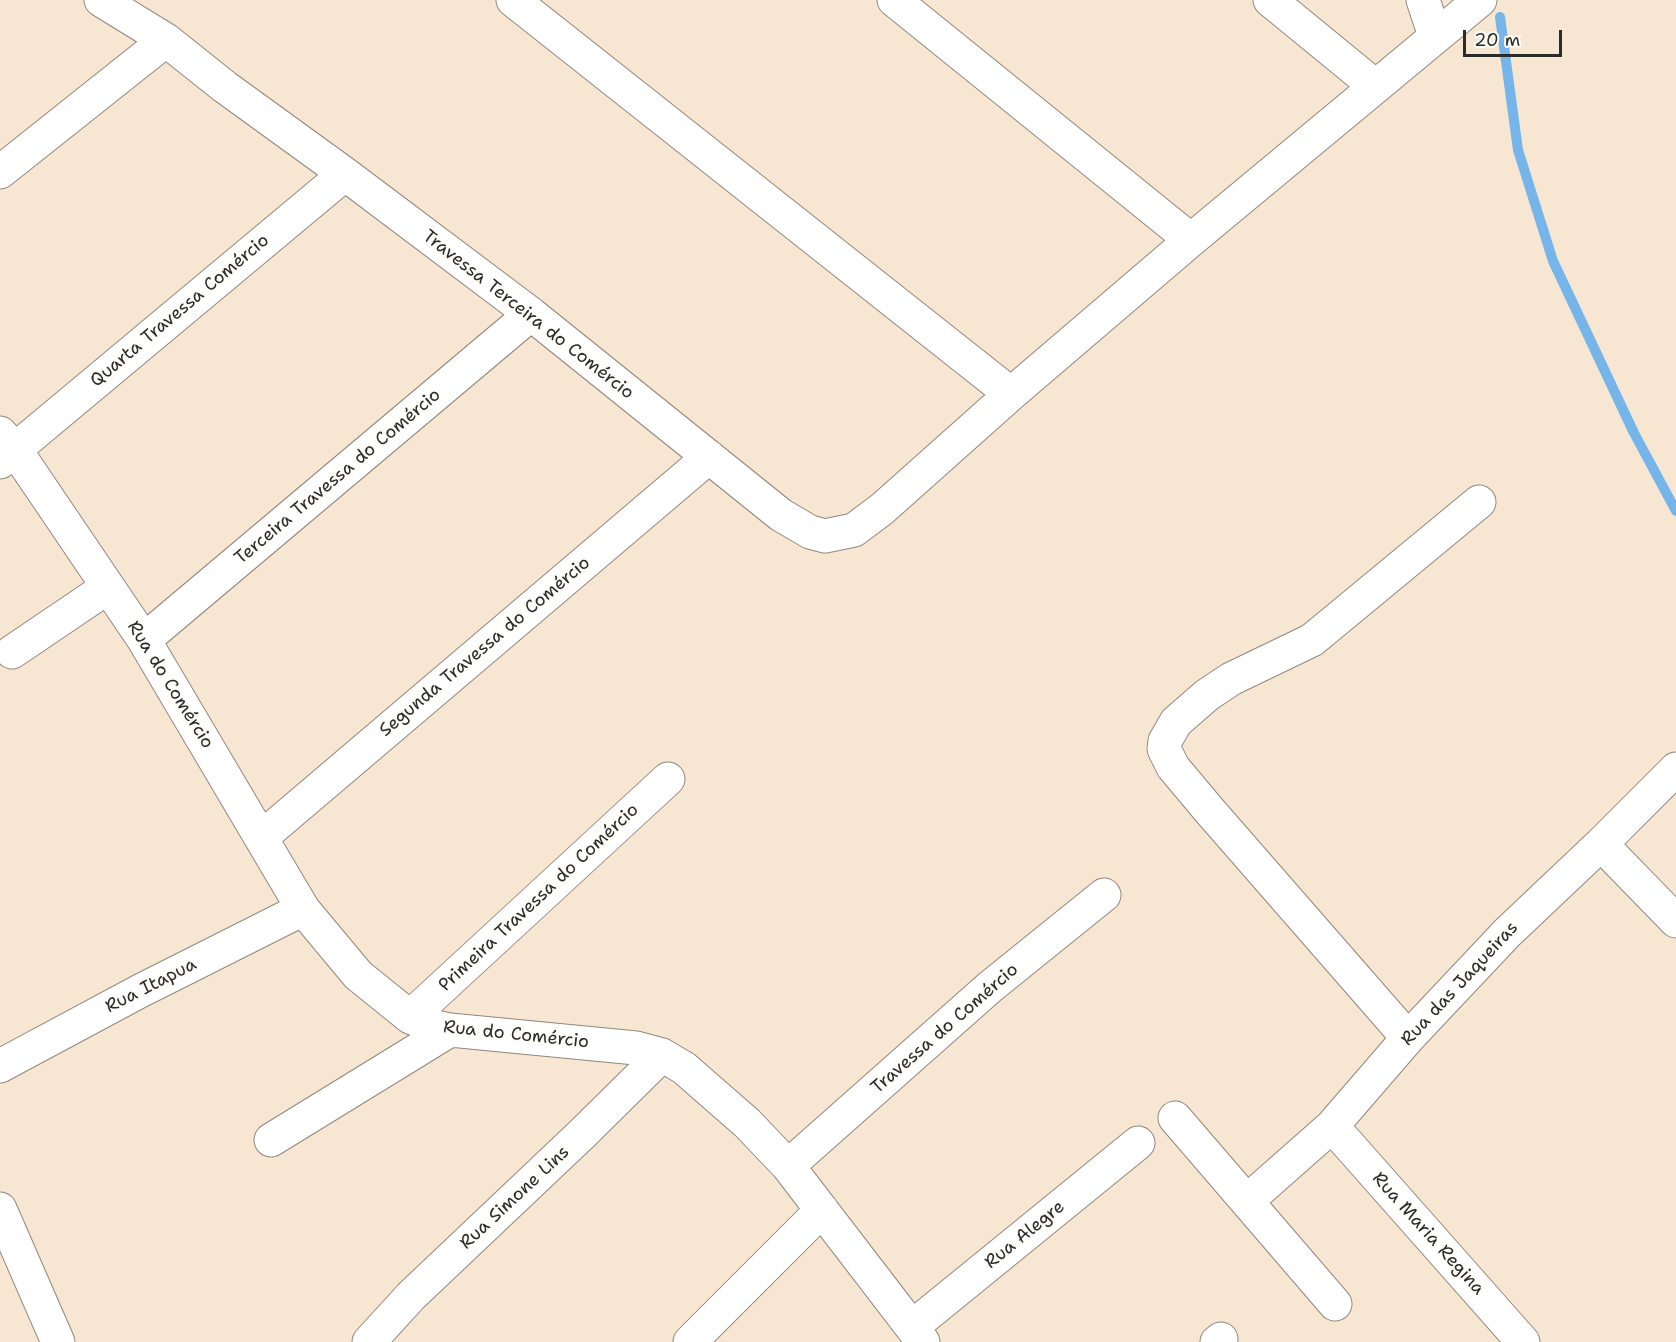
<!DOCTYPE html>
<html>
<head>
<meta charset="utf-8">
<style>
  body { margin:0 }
  #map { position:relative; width:1676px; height:1342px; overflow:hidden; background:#f7e6d2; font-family:"Shantell Sans",sans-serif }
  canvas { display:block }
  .scale { position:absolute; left:1463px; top:30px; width:99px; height:27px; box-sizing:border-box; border:3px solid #2b2b2b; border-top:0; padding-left:8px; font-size:18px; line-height:21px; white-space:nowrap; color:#2b2b2b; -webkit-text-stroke:4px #fdfcf7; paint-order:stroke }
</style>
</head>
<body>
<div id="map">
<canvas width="1676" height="1342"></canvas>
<div class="scale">20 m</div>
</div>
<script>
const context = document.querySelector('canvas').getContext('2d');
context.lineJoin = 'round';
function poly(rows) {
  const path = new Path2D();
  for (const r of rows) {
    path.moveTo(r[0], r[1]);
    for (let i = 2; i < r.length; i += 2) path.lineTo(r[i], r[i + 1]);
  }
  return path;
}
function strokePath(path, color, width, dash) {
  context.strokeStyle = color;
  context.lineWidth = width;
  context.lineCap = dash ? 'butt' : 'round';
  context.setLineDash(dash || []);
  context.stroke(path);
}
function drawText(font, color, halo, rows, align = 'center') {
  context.font = font + ' "Shantell Sans",sans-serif';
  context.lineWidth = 4.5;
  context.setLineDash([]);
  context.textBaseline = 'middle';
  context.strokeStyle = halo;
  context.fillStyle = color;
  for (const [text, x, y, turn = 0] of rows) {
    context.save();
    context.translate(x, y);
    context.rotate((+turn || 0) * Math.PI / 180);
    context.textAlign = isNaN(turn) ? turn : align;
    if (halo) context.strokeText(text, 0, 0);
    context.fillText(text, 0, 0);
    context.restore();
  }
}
strokePath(poly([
  [1500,17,1518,150,1553,261,1634,433,1676,511]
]), '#76b5ea', 10);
const minor = poly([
  [101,0,166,40,225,87,345,174,531,314,781,515,810,532,825,536,854,530,882,509,1011,394,1191,240,1480,0],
  [513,0,1011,394],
  [894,0,1191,240],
  [1270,0,1375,86],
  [1423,0,1435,36],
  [0,172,166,40],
  [0,433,14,448,144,640,303,909,358,975,410,1017,432,1026,450,1030,636,1048,662,1055,684,1068,747,1123,788,1166,923,1342],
  [0,462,345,174],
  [144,640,531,314],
  [12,652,108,587],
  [262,837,709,457],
  [1601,844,1676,921],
  [410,1017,668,779],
  [1408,1038,1209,810,1173,767,1164,749,1165,741,1176,722,1207,695,1231,679,1312,640,1479,502],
  [0,1066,140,991,303,909],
  [1175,1118,1335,1304],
  [1332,1126,1523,1342],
  [271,1140,450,1030],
  [788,1166,990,987,1104,895],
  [1247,1201,1332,1126,1408,1038,1507,933,1601,844,1676,769],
  [0,1209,58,1342],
  [912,1327,1138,1143],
  [369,1342,411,1296,582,1134,662,1055],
  [690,1342,822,1210],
  [1217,1342,1221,1339]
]);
strokePath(minor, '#91887e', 35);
strokePath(minor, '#fff', 33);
drawText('18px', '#2b2b2b', '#fdfcf7', [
  ["Quarta Travessa Comércio",180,311,-40],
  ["Travessa Terceira do Comércio",528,315,38],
  ["Terceira Travessa do Comércio",338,477,-40],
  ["Segunda Travessa do Comércio",485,647,-40],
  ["Rua do Comércio",170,685,58],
  ["Primeira Travessa do Comércio",539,898,-43],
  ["Rua das Jaqueiras",1460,984,-47],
  ["Rua Itapua",151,986,-27],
  ["Travessa do Comércio",945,1029,-41],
  ["Rua do Comércio",516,1035,6],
  ["Rua Simone Lins",515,1198,-43],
  ["Rua Maria Regina",1428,1234,48],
  ["Rua Alegre",1025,1235,-39]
]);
</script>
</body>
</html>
